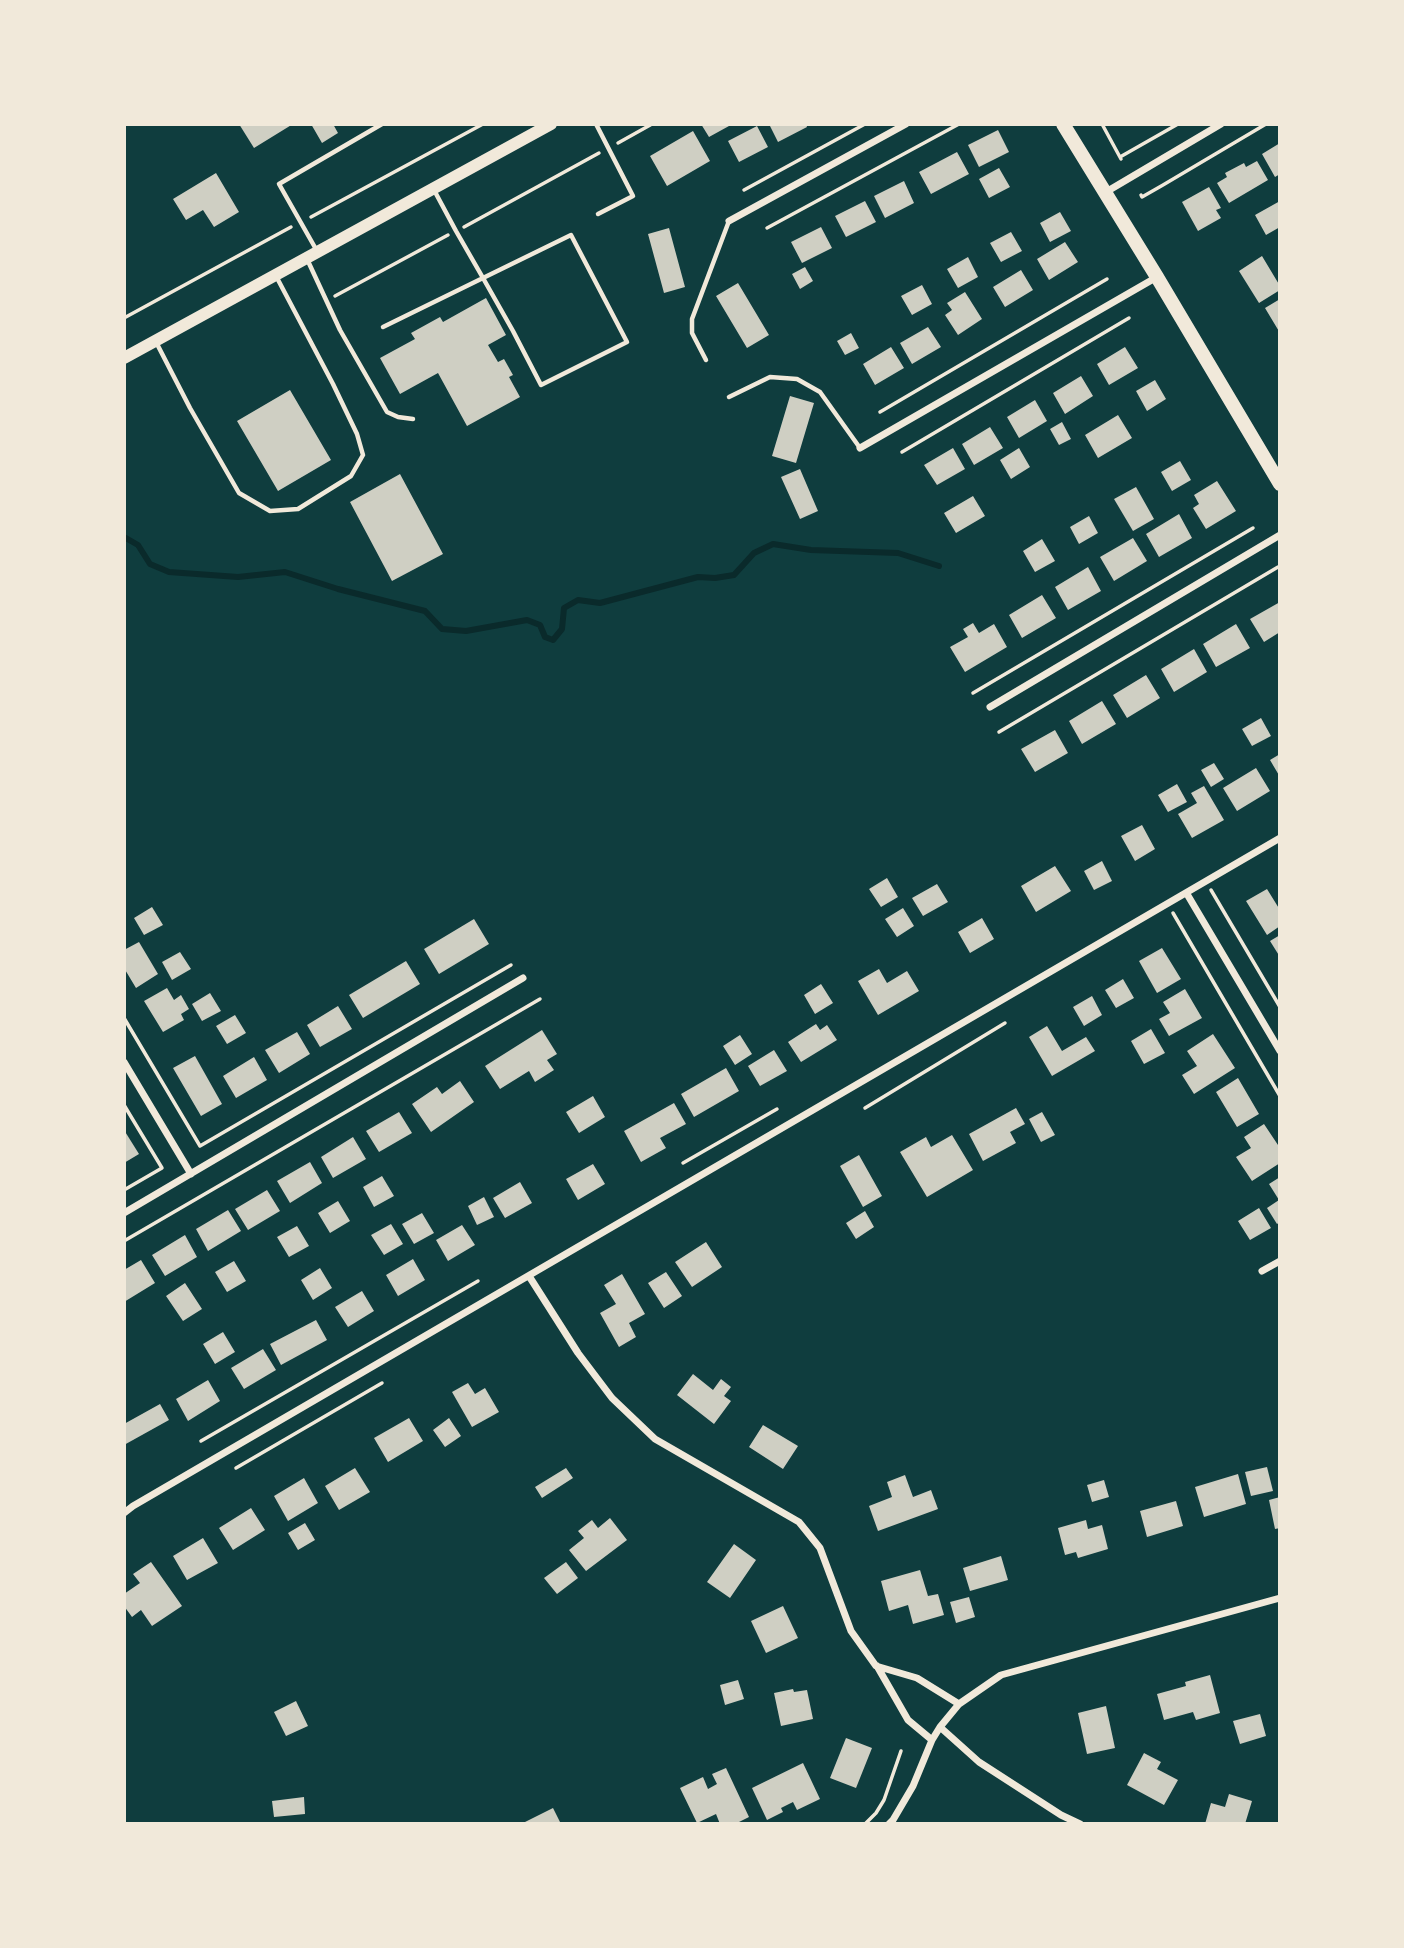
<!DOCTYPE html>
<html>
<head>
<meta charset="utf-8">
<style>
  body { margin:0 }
  #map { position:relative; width:1404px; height:1948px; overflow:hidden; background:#0f3d3e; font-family:Helvetica,sans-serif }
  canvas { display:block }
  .frame { position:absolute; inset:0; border:126px solid #f1e9da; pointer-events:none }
</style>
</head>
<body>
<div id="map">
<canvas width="1404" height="1948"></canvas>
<div class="frame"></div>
</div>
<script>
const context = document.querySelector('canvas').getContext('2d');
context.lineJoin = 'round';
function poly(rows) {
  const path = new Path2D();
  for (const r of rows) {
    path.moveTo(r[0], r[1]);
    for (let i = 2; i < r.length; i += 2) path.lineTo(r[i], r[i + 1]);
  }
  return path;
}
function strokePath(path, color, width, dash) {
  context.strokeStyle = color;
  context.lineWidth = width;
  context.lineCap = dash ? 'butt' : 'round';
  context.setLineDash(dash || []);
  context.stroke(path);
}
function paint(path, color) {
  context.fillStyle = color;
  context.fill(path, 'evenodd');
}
strokePath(poly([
  [124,537,138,545,150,564,169,572,238,577,285,572,338,589,425,611,442,629,466,631,527,620,540,625,545,637,553,640,562,629,564,608,578,600,600,603,698,577,715,578,734,575,754,553,773,544,811,550,898,553,939,566]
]), '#0a2a2b', 6);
paint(poly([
  [239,124,293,124,254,148],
  [311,124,333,124,338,133,322,143],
  [701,124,728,124,729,126,709,137],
  [769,124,806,124,807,127,778,142],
  [757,126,768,147,739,162,728,141],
  [998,130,1009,152,979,167,968,145],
  [693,131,710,161,667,186,650,156],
  [1280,143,1280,174,1275,177,1262,154],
  [957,152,969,174,931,194,919,172],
  [1257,161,1268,180,1229,203,1217,183,1227,177,1225,173,1244,163,1246,167],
  [999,168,1010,187,989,198,979,179],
  [216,173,239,212,214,227,203,210,186,220,173,199],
  [904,181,914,203,885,218,874,196],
  [1209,187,1221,208,1216,210,1221,218,1198,231,1182,202],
  [865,201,876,222,846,237,835,216],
  [1280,201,1280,227,1266,235,1255,215],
  [1060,212,1071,231,1050,242,1040,223],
  [821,227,832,248,802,263,791,242],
  [669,228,685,287,664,293,648,234],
  [1011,232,1022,251,1001,262,990,243],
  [1065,242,1078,262,1049,280,1037,259],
  [1262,256,1280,286,1280,290,1259,303,1239,271],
  [968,257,978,277,958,288,947,269],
  [805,267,813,281,800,289,792,274],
  [1021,270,1033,290,1005,307,993,287],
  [738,283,769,335,747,348,716,296],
  [922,285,932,304,912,315,901,296],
  [965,292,982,319,958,335,945,315,952,310,947,303],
  [486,298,506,335,488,345,498,362,504,359,513,375,509,377,520,397,467,426,438,373,400,394,380,358,415,339,411,333,440,317,443,322],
  [1280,299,1280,333,1265,308],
  [928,327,941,347,912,364,900,343],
  [851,333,859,348,845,355,837,341],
  [891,347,904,368,875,385,863,364],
  [1125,347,1138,368,1109,385,1097,364],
  [1081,376,1093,396,1065,414,1053,393],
  [1155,380,1166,399,1147,411,1136,391],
  [290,390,331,460,278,491,237,421],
  [790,396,814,403,796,463,772,456],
  [1035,400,1047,421,1019,438,1007,417],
  [1118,415,1132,438,1098,458,1085,435],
  [1062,422,1071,439,1059,445,1050,429],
  [990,427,1003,448,974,465,962,444],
  [953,448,965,469,937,485,924,465],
  [1019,448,1030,467,1011,479,1000,460],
  [1180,461,1191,480,1172,491,1161,472],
  [800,469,818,511,800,519,781,477],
  [400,474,443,554,392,581,350,502],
  [1217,481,1236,511,1206,529,1193,508,1199,504,1194,495],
  [1136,487,1154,519,1133,531,1114,499],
  [973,496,985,516,956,533,944,513],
  [1179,514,1192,538,1159,557,1146,534],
  [1089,516,1098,533,1079,544,1070,527],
  [1133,538,1147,561,1114,581,1100,557],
  [1042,539,1055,561,1035,572,1023,551],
  [1088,567,1101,591,1068,610,1055,587],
  [1042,595,1056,618,1022,638,1009,615],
  [1280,602,1280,632,1264,642,1250,619],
  [973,623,979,633,994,624,1007,647,965,672,950,647,968,637,963,629],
  [1236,624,1250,648,1216,667,1203,644],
  [1194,649,1207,672,1174,692,1161,669],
  [1146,675,1160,698,1127,718,1113,695],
  [1102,701,1116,724,1082,744,1069,721],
  [1261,718,1271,736,1252,746,1242,729],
  [1055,730,1068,753,1035,772,1021,749],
  [1280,754,1280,777,1270,760],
  [1214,763,1224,779,1211,787,1201,770],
  [1256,768,1270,791,1237,811,1223,788],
  [1177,784,1187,802,1168,812,1158,795],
  [1204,786,1224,820,1192,838,1178,814,1197,803,1191,793],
  [1142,825,1155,849,1135,861,1121,836],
  [1102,861,1112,881,1094,890,1084,871],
  [1055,866,1071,891,1036,912,1021,886],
  [887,878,898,897,881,907,869,889],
  [937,884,948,902,923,916,912,898],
  [1267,889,1280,910,1280,926,1267,935,1246,901],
  [152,907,163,925,144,935,134,918],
  [903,908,914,926,897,937,885,919],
  [982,918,994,939,970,953,958,932],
  [474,919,489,944,439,974,424,949],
  [1280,935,1280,957,1270,941],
  [139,942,158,974,136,988,124,968,124,950],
  [1162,948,1181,979,1157,993,1139,961],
  [180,952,191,969,172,980,162,962],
  [406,961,420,984,363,1018,349,995],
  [879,969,887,983,907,971,919,991,878,1015,858,981],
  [1123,979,1134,998,1116,1008,1105,990],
  [821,984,833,1003,815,1014,804,995],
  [167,988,174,1000,181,995,189,1009,181,1014,184,1020,163,1032,144,1001],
  [1185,989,1202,1018,1169,1036,1159,1019,1170,1013,1163,1002],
  [210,993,221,1011,202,1021,192,1004],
  [1092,996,1102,1015,1084,1026,1073,1007],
  [338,1006,352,1029,320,1047,307,1025],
  [235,1015,246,1033,227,1044,216,1026],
  [816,1024,820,1030,827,1025,837,1040,801,1062,788,1042],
  [1047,1026,1062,1051,1086,1037,1095,1051,1052,1076,1029,1037],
  [1151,1029,1165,1053,1144,1064,1131,1041],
  [542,1030,557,1054,547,1060,554,1070,535,1082,529,1071,500,1089,485,1066],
  [297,1032,310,1054,279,1073,265,1050],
  [1213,1034,1235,1068,1194,1094,1182,1075,1197,1066,1187,1051],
  [740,1035,752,1054,735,1065,723,1046],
  [774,1050,787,1071,760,1086,748,1066],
  [195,1056,222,1104,201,1116,173,1068],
  [254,1057,267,1080,236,1098,223,1076],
  [726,1068,739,1091,694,1117,681,1094],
  [1238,1078,1259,1114,1237,1127,1216,1092],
  [460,1081,474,1102,431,1132,412,1104,437,1087,442,1094],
  [593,1096,605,1117,579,1133,566,1112],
  [674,1103,686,1124,660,1138,666,1148,641,1162,624,1131],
  [1016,1108,1025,1124,1010,1132,1016,1143,983,1161,969,1134],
  [399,1112,412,1133,379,1152,366,1131],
  [1042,1112,1055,1135,1041,1142,1029,1119],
  [1264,1124,1280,1148,1280,1163,1252,1181,1236,1157,1251,1148,1244,1137],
  [124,1130,139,1154,124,1163],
  [952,1135,973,1170,927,1197,900,1152,926,1137,931,1147],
  [353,1137,366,1159,333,1178,321,1157],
  [859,1155,882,1196,863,1207,840,1166],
  [310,1162,322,1183,290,1203,277,1181],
  [593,1164,605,1184,578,1200,566,1179],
  [382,1176,394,1196,374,1207,363,1187],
  [1280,1177,1280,1222,1277,1224,1267,1208,1279,1200,1269,1184],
  [520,1182,532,1203,505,1218,493,1198],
  [267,1190,280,1211,248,1230,235,1209],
  [484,1197,494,1217,477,1225,468,1206],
  [338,1201,350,1221,330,1233,318,1213],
  [1259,1208,1271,1228,1250,1240,1238,1221],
  [228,1210,241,1231,208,1251,196,1229],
  [865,1211,874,1227,856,1239,846,1223],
  [422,1213,434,1233,414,1244,402,1224],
  [391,1224,403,1244,384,1255,371,1235],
  [462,1225,475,1245,448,1261,436,1240],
  [297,1226,309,1246,289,1257,277,1237],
  [185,1235,197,1257,165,1276,152,1255],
  [706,1242,722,1267,692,1287,675,1262],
  [413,1259,425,1280,398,1296,386,1275],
  [141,1260,155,1283,124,1302,124,1270],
  [234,1261,246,1281,227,1292,215,1272],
  [320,1268,332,1288,313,1300,301,1280],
  [666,1272,682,1296,664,1308,648,1283],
  [622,1274,645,1314,629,1323,636,1337,619,1347,600,1313,616,1304,604,1285],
  [185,1283,202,1309,183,1321,166,1296],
  [362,1291,374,1311,348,1327,335,1307],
  [316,1320,327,1340,281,1365,270,1344],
  [223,1332,235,1352,215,1364,203,1344],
  [263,1349,276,1370,244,1389,231,1368],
  [693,1374,713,1390,721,1379,731,1387,724,1396,731,1401,714,1424,677,1395],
  [208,1380,220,1401,188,1421,176,1399],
  [468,1383,475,1394,485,1388,499,1412,472,1427,452,1392],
  [160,1404,169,1420,124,1445,124,1424],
  [409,1418,423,1441,388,1462,374,1438],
  [449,1418,461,1436,445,1447,433,1430],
  [763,1425,798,1446,783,1469,749,1447],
  [1267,1467,1273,1491,1251,1496,1245,1472],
  [355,1468,370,1492,339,1510,325,1486],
  [566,1468,573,1478,542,1498,535,1487],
  [1238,1474,1246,1504,1204,1517,1195,1487],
  [905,1475,913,1497,931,1490,938,1509,878,1531,869,1506,892,1497,887,1482],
  [304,1478,318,1503,288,1521,274,1496],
  [1104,1480,1109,1497,1092,1502,1087,1485],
  [1280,1497,1280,1528,1275,1529,1269,1500],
  [1176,1501,1183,1526,1147,1537,1140,1511],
  [251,1508,265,1530,233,1550,219,1528],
  [610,1518,627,1540,586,1571,569,1550,584,1538,578,1531,592,1520,598,1528],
  [1086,1520,1088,1529,1102,1525,1108,1549,1078,1558,1076,1552,1065,1555,1058,1528],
  [305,1523,315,1540,298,1550,288,1533],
  [203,1538,218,1563,187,1580,173,1556],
  [734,1544,756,1560,730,1598,707,1582],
  [1001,1556,1008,1580,970,1591,963,1568],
  [151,1562,182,1606,152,1626,141,1610,132,1617,124,1606,124,1594,140,1583,133,1574],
  [566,1562,578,1578,557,1594,544,1578],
  [920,1570,928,1596,938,1594,944,1615,913,1624,908,1605,889,1611,881,1581],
  [969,1597,975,1617,956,1623,950,1602],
  [783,1606,798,1638,766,1653,751,1621],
  [1210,1675,1220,1713,1196,1720,1193,1712,1164,1720,1157,1694,1186,1686,1185,1682],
  [738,1680,744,1699,725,1705,720,1685],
  [793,1689,794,1692,807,1690,813,1719,781,1726,774,1693],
  [296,1701,308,1726,286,1736,274,1712],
  [1106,1706,1115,1748,1087,1754,1078,1713],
  [1260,1714,1266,1736,1240,1744,1233,1721],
  [846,1738,872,1748,856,1788,830,1778],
  [1144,1753,1161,1762,1157,1769,1178,1780,1164,1805,1127,1785],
  [803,1763,820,1799,797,1810,793,1802,781,1808,783,1812,767,1820,752,1788],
  [726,1768,749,1817,735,1824,720,1824,716,1814,697,1823,680,1788,703,1777,708,1789,717,1784,712,1774],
  [1229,1794,1252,1801,1245,1824,1205,1824,1211,1803,1225,1807],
  [304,1797,305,1814,274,1817,272,1801],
  [553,1808,561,1824,521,1824]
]), '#cfcfc3');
strokePath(poly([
  [1102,124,1121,159],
  [618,143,652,124],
  [1120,157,1178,124],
  [744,190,865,124],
  [1141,195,1142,197,1163,185,1266,124],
  [311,217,483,124],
  [464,227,599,153],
  [767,228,959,124],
  [335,296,448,235],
  [124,318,291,227],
  [880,412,1107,279],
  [902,452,1129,318],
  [973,693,1253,528],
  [999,732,1278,567],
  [1211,890,1280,1007],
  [1173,913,1280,1096],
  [124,1018,200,1146,511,965],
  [124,1105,162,1168,124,1190],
  [865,1108,1005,1023],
  [683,1163,777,1109],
  [124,1241,540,999],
  [201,1441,478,1281],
  [236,1468,382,1383],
  [865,1824,876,1813,884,1800,901,1751]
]), '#f1e9da', 3.5);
strokePath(poly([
  [596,124,633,196,598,214],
  [317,251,279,184,382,124],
  [307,259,340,330,387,412,398,417,413,419],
  [383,327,483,278,571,235,627,342,541,385,513,331,483,278,456,231,434,190],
  [156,342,190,408,239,493,270,511,298,509,351,476,363,455,357,434,333,384,276,276],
  [706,360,692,333,692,319,729,221],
  [729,397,770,377,797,379,820,392,860,448]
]), '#f1e9da', 4.5);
strokePath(poly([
  [1106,192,1221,124],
  [729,221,906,124],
  [860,448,1157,277],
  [990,707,1280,535],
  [1187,894,1280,1051],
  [124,1062,191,1174],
  [124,1213,523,978],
  [1262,1271,1280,1261],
  [529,1276,578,1353,612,1398,655,1439,799,1522,820,1548,851,1631,876,1666,917,1678,959,1704],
  [124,1513,133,1506,1280,838],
  [877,1666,908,1720,932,1740],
  [940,1727,979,1762,1061,1815,1080,1824],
  [889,1824,893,1820,913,1786,932,1740,940,1727,959,1704,1001,1675,1280,1598]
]), '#f1e9da', 7);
strokePath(poly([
  [124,358,551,124]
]), '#f1e9da', 12);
strokePath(poly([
  [1063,124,1157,277,1280,484]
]), '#f1e9da', 14);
</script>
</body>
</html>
